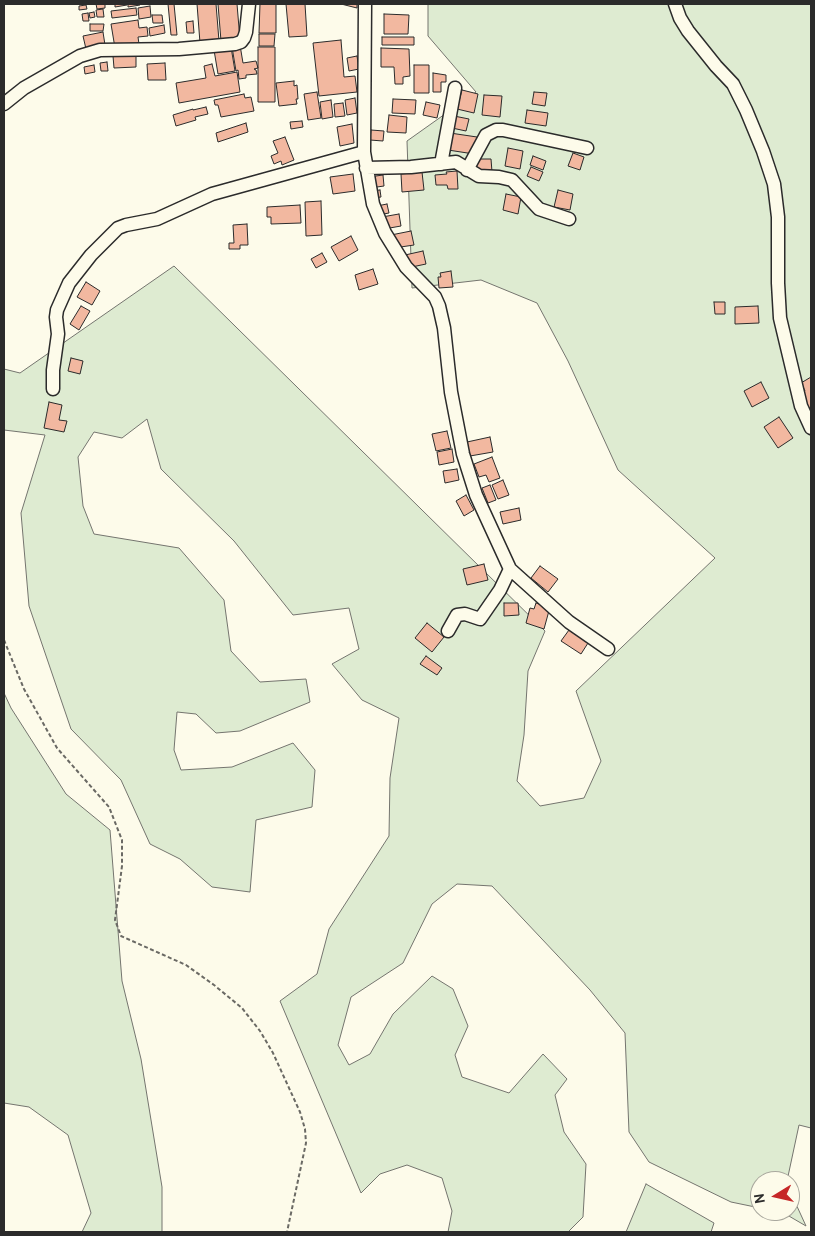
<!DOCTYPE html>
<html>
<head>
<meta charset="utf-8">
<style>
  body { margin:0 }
  #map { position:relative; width:815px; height:1236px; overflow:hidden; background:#fdfbea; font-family:Overpass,sans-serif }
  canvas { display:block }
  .frame { position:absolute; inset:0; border:5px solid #2b2b2b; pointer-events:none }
  .north { position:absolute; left:750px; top:1171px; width:50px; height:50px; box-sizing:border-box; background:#fdfbea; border:1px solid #a9a89e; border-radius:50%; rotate:261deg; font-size:14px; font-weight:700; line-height:20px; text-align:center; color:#2b2b2b }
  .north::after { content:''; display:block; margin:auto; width:18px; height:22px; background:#c62828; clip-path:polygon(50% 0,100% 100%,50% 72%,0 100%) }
</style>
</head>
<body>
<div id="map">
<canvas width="815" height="1236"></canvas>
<div class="frame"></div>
<div class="north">N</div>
</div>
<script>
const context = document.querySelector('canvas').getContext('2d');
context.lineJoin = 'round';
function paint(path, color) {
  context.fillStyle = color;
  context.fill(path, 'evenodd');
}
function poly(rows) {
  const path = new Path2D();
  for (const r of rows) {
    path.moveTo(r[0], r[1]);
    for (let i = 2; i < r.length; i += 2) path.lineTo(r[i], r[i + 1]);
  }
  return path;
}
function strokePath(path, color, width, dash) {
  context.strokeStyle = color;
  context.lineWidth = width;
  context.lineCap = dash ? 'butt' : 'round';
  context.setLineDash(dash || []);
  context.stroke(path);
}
const green = poly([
  [428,4,811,4,811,1128,799,1125,787,1181,760,1181,760,1208,731,1202,649,1162,629,1132,625,1033,590,990,492,886,457,884,432,904,403,963,351,997,338,1045,349,1065,370,1054,393,1014,432,976,453,989,468,1026,455,1055,462,1077,509,1093,543,1054,567,1079,555,1095,564,1132,586,1164,583,1217,568,1232,448,1232,452,1211,442,1178,407,1165,380,1174,361,1193,280,1001,317,974,329,929,389,836,390,778,399,718,362,700,332,664,359,649,349,608,293,615,234,541,161,469,147,419,122,438,94,432,78,457,83,506,94,534,179,548,224,600,231,651,260,682,306,679,310,702,240,731,216,733,196,714,177,712,174,750,181,770,232,767,293,743,315,770,312,807,256,820,250,892,212,887,180,859,150,844,121,780,71,729,29,606,21,513,45,435,4,430,4,369,20,373,174,266,545,631,528,671,524,735,517,781,540,806,584,798,601,761,576,691,715,558,618,470,568,361,537,303,481,280,412,288,407,141,476,92,428,36,428,4],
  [4,693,11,708,66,794,110,830,122,981,141,1059,162,1187,162,1232,82,1232,91,1213,68,1135,29,1107,4,1103,4,693],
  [646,1184,714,1223,711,1232,626,1232,646,1184],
  [790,1191,806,1226,782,1212,777,1211,790,1211,790,1191]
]);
paint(green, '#deebd1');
strokePath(green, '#74746e', 1);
const building = poly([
  [96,4,105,4,105,8,97,9,96,4],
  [115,4,127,4,127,5,115,7,115,4],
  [128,4,140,4,140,5,128,7,128,4],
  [168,4,174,4,177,35,171,35,168,4],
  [197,4,216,4,219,41,200,43,197,4],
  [218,4,237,4,240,40,221,41,218,4],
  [260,4,276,4,276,33,259,33,260,4],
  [286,4,305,4,307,36,289,37,286,4],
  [341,4,357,4,357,8,341,4],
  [86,5,87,9,79,10,79,6,86,5],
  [150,6,151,17,139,19,138,8,150,6],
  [136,8,137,15,112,18,111,11,136,8],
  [103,9,104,17,97,17,96,10,103,9],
  [94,12,95,17,90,18,89,13,94,12],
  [88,13,89,21,83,21,82,14,88,13],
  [384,14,409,15,408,34,384,34,384,14],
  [152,15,162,15,163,23,153,23,152,15],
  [138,20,139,28,147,27,148,36,138,37,139,44,115,48,111,24,138,20],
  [193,21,194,33,187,33,186,22,193,21],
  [90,24,104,24,103,31,90,31,90,24],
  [164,25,165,33,150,36,149,28,164,25],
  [103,32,105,45,86,49,83,36,103,32],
  [259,34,275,34,274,46,259,46,259,34],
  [382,37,414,37,414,45,382,45,382,37],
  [341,40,344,77,355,76,357,92,319,96,313,43,341,40],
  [240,45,243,63,256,61,258,68,254,69,256,70,257,74,246,75,246,78,239,79,238,70,236,71,232,47,240,45],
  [231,47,235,71,218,74,214,50,231,47],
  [258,47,275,47,275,102,258,102,258,47],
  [381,48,409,49,410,76,403,77,403,84,395,84,394,67,381,67,381,48],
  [136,54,136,67,114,68,113,56,136,54],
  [357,56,359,69,349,71,347,58,357,56],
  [107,62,108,71,101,71,100,63,107,62],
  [165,63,166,80,148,80,147,64,165,63],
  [212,64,215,76,237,72,240,92,179,103,176,83,206,78,204,66,212,64],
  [94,65,95,72,85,74,84,67,94,65],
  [414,65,429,65,429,93,414,93,414,65],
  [433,73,446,75,446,82,441,82,441,92,433,92,433,73],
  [294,81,294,86,297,85,298,99,296,99,297,104,279,106,276,83,294,81],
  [462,90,478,94,474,113,457,109,462,90],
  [317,92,321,118,308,120,304,94,317,92],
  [534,92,547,93,545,106,532,104,534,92],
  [244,94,245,98,251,97,254,111,221,117,218,105,215,105,214,100,244,94],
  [484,95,502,96,500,117,482,115,484,95],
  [355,98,357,113,347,115,345,100,355,98],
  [393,99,416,100,415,114,392,113,393,99],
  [331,100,333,117,322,119,320,102,331,100],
  [426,102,440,105,437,118,423,115,426,102],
  [343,103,345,116,335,117,334,104,343,103],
  [206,107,208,114,195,117,196,120,176,126,173,115,193,109,193,110,206,107],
  [527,110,548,113,546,126,525,123,527,110],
  [389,115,407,117,406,133,387,132,389,115],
  [454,116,469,119,466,131,452,128,454,116],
  [302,121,303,127,291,129,290,122,302,121],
  [246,123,248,132,218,142,216,133,246,123],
  [352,124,354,143,340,146,337,127,352,124],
  [371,130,384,131,383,141,370,140,371,130],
  [450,133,477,137,474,154,448,150,450,133],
  [285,137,294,160,282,165,281,161,274,164,271,156,278,153,273,141,285,137],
  [508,148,523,151,520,169,505,166,508,148],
  [573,153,584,157,580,170,568,166,573,153],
  [533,156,546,161,543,170,530,165,533,156],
  [473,159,491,159,492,172,474,173,473,159],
  [531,167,543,172,539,181,527,176,531,167],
  [457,171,458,189,448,189,447,185,436,185,435,175,447,174,446,172,457,171],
  [422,172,424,190,402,192,401,174,422,172],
  [353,174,355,191,333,194,330,177,353,174],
  [383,175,384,186,370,188,369,177,383,175],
  [380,190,381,197,373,198,371,191,380,190],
  [558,190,573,194,570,210,554,207,558,190],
  [506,194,521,197,518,214,503,210,506,194],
  [321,201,322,235,306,236,305,202,321,201],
  [387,204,389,213,378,215,377,206,387,204],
  [300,205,301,223,271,224,271,217,267,217,267,207,300,205],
  [399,214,401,226,384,229,382,217,399,214],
  [247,224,248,245,240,245,240,249,229,249,229,243,234,243,233,225,247,224],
  [411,231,414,245,394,248,391,235,411,231],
  [351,236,358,250,339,261,331,247,351,236],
  [423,251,426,264,407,268,405,255,423,251],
  [322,253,327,262,316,268,311,259,322,253],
  [373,269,378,284,359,290,355,275,373,269],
  [451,271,453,287,439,288,438,277,441,277,440,273,451,271],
  [86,282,100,291,92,305,77,297,86,282],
  [714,302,725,302,725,314,715,314,714,302],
  [81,306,90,311,79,330,70,324,81,306],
  [758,306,759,323,735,324,735,307,758,306],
  [71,358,83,361,80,374,68,371,71,358],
  [811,377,811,407,808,409,800,394,805,391,801,383,811,377],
  [761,382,769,398,752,407,744,391,761,382],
  [49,402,62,405,59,420,67,421,64,432,44,428,49,402],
  [779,417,793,438,778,448,764,427,779,417],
  [447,431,451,448,436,451,432,434,447,431],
  [490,437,493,452,470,456,467,442,490,437],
  [452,449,454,462,439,465,437,452,452,449],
  [492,457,500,478,489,482,486,475,479,477,474,464,492,457],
  [457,469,459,480,445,483,443,471,457,469],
  [503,480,509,495,498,499,492,485,503,480],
  [490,485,496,500,488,503,482,488,490,485],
  [466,495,474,510,464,516,456,501,466,495],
  [519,508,521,520,503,524,500,512,519,508],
  [484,564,488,580,467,585,463,569,484,564],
  [540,566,558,579,548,592,531,578,540,566],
  [504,603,518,603,519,615,504,616,504,603],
  [536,603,550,607,544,629,526,623,530,608,534,609,536,603],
  [427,623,444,637,432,652,415,638,427,623],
  [569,630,588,643,581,654,561,641,569,630],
  [426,656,442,668,437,675,420,664,426,656]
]);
paint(building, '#f2b8a0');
strokePath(building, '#2b2b2b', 1);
const minor = poly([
  [365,4,364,152,373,204,385,233,406,267,435,297,439,306,444,328,451,392,463,454,476,495,510,569,569,622,608,649],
  [675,4,680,18,688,31,716,66,733,84,746,110,763,151,774,184,778,217,778,283,780,318,801,406,811,428],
  [4,104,24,88,80,56,100,50,179,49,235,44,241,42,244,38,246,32,249,4],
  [441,164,455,88],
  [366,168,411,167,456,162,479,176,499,177,512,180,539,209,569,219],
  [467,170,486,135,496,130,503,130,587,148],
  [53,389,53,370,58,334,56,317,57,310,69,283,91,255,118,228,126,225,157,219,212,194,364,152],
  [448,631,457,615,465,614,480,619,500,590,510,569]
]);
strokePath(minor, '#2b2b2b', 15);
strokePath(poly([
  [4,640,24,689,57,748,109,807,122,840,122,866,115,920,121,936,186,965,214,985,242,1008,260,1031,273,1053,300,1112,305,1129,306,1143,287,1232]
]), '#6a6964', 2, [4, 2.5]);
strokePath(minor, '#fdfbea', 12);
</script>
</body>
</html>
